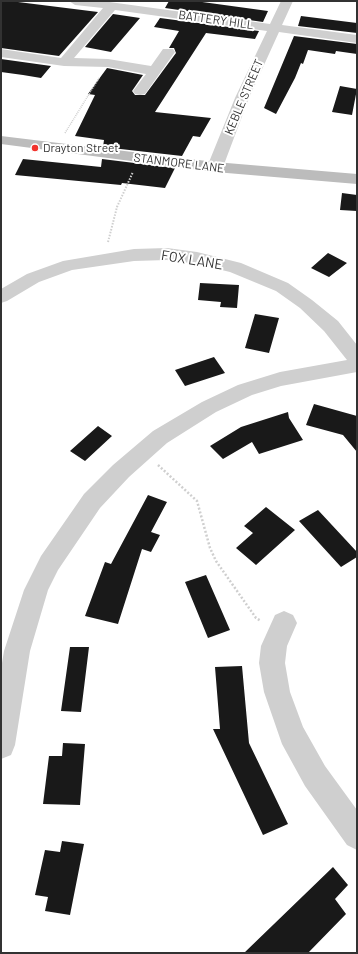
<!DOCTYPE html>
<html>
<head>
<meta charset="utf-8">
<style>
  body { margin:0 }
  #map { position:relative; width:358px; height:954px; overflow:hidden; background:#fff; font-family:Barlow,sans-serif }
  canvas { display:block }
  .frame { position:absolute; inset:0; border:2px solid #323232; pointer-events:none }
</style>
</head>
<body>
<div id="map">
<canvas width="358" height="954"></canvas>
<div class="frame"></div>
</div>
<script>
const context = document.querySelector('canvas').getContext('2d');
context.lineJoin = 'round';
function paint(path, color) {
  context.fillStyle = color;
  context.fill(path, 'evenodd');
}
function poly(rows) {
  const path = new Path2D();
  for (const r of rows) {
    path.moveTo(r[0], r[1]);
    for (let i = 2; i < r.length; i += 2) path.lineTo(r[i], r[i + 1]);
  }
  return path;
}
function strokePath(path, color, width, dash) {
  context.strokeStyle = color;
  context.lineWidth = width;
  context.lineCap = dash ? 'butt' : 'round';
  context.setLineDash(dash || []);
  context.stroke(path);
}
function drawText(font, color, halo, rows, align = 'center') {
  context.font = font + ' Barlow,sans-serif';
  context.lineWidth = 4;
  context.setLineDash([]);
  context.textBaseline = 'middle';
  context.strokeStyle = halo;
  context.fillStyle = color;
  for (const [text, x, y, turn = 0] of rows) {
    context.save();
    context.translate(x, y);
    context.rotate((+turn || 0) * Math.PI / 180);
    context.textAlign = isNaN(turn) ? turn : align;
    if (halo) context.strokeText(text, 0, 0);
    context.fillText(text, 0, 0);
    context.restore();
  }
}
paint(poly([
  [1,1,10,1,98,12,59,56,1,48],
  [169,1,195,1,268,11,263,22,165,8],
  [113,14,140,18,111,52,85,47],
  [301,16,357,23,357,33,298,26],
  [160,18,259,31,255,39,206,33,155,112,211,118,200,137,193,136,182,156,103,147,104,140,75,136,95,95,88,94,107,68,143,75,132,91,135,95,145,95,176,53,174,48,169,48,179,31,154,27],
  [294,36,357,44,357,54,336,51,335,54,308,50,303,64,301,63,295,78,276,114,264,108],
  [1,59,51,66,41,78,23,75,1,72],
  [340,86,357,89,352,115,332,112],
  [23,159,101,167,102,159,175,168,165,188,122,183,121,185,15,175],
  [342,193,357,195,357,211,340,210],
  [328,253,347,263,329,277,311,268],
  [200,283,239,285,237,308,220,307,221,302,198,300],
  [255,314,279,318,269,353,245,348],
  [214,357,225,373,185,386,175,370],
  [314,404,357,416,357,452,343,435,306,425],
  [288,412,289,418,303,440,259,454,252,442,223,459,210,446,241,427],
  [98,426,112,436,85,461,70,451],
  [148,495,167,502,151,532,160,535,151,552,142,549,118,624,85,616,105,562,111,564],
  [266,507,295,530,256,565,236,548,253,533,244,526],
  [318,510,357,552,357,557,341,567,299,521],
  [206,575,230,630,208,638,185,582],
  [70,647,89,647,81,712,61,711],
  [242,666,249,743,288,824,263,835,213,729,220,729,215,667],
  [63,743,85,744,80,805,43,804,49,756,62,756],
  [62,841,84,844,70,915,45,911,48,897,35,895,45,850,60,852],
  [333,867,348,885,335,899,346,914,308,953,244,953]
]), '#191919');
strokePath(poly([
  [65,133,99,78]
]), '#cfcfcf', 1.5, [1, 1]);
strokePath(poly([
  [108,242,117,207,133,172]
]), '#cfcfcf', 2, [1.5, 1.5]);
strokePath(poly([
  [158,465,197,501,210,548,216,561,256,618,261,621]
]), '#cfcfcf', 2.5, [2, 2]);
paint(poly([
  [69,1,102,1,270,24,281,1,293,1,282,25,357,35,357,43,279,32,249,98,223,167,220,170,215,172,210,170,207,167,235,98,267,31,115,10,74,58,108,59,151,66,163,49,173,49,175,52,145,94,140,95,135,94,133,91,146,74,108,67,64,66,1,57,1,49,61,58,103,8,75,5,69,1],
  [167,248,197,252,241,263,288,283,312,300,338,321,357,345,357,372,281,386,252,395,216,412,167,443,129,477,100,508,58,570,48,590,30,651,15,745,11,755,1,759,1,669,4,651,24,590,41,556,84,494,113,465,153,431,202,402,238,385,280,372,347,360,324,331,300,308,276,291,230,272,197,264,167,260,134,261,72,270,39,282,7,301,1,303,1,289,27,274,63,261,134,249,167,248],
  [284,611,293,615,297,623,287,646,285,663,290,692,303,727,325,766,357,810,357,850,347,845,305,786,282,744,264,692,259,663,261,646,275,615,284,611]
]), '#cfcfcf');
paint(poly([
  [1,136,215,162,357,174,357,184,215,172,1,144,1,136]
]), '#bcbcbc');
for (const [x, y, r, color] of [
  [35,148,4,"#f2322c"]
]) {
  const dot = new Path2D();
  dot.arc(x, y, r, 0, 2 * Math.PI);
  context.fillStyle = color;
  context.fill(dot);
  strokePath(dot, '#fff', 1.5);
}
drawText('12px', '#323232', '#fff', [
  ["BATTERY HILL",216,20,8],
  ["KEBLE STREET",244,97,-67],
  ["STANMORE LANE",179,163,7]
]);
drawText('12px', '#323232', '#fff', [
  ["Drayton Street",43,148]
], 'left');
drawText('14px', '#323232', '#fff', [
  ["FOX LANE",192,260,9]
]);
</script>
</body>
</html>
